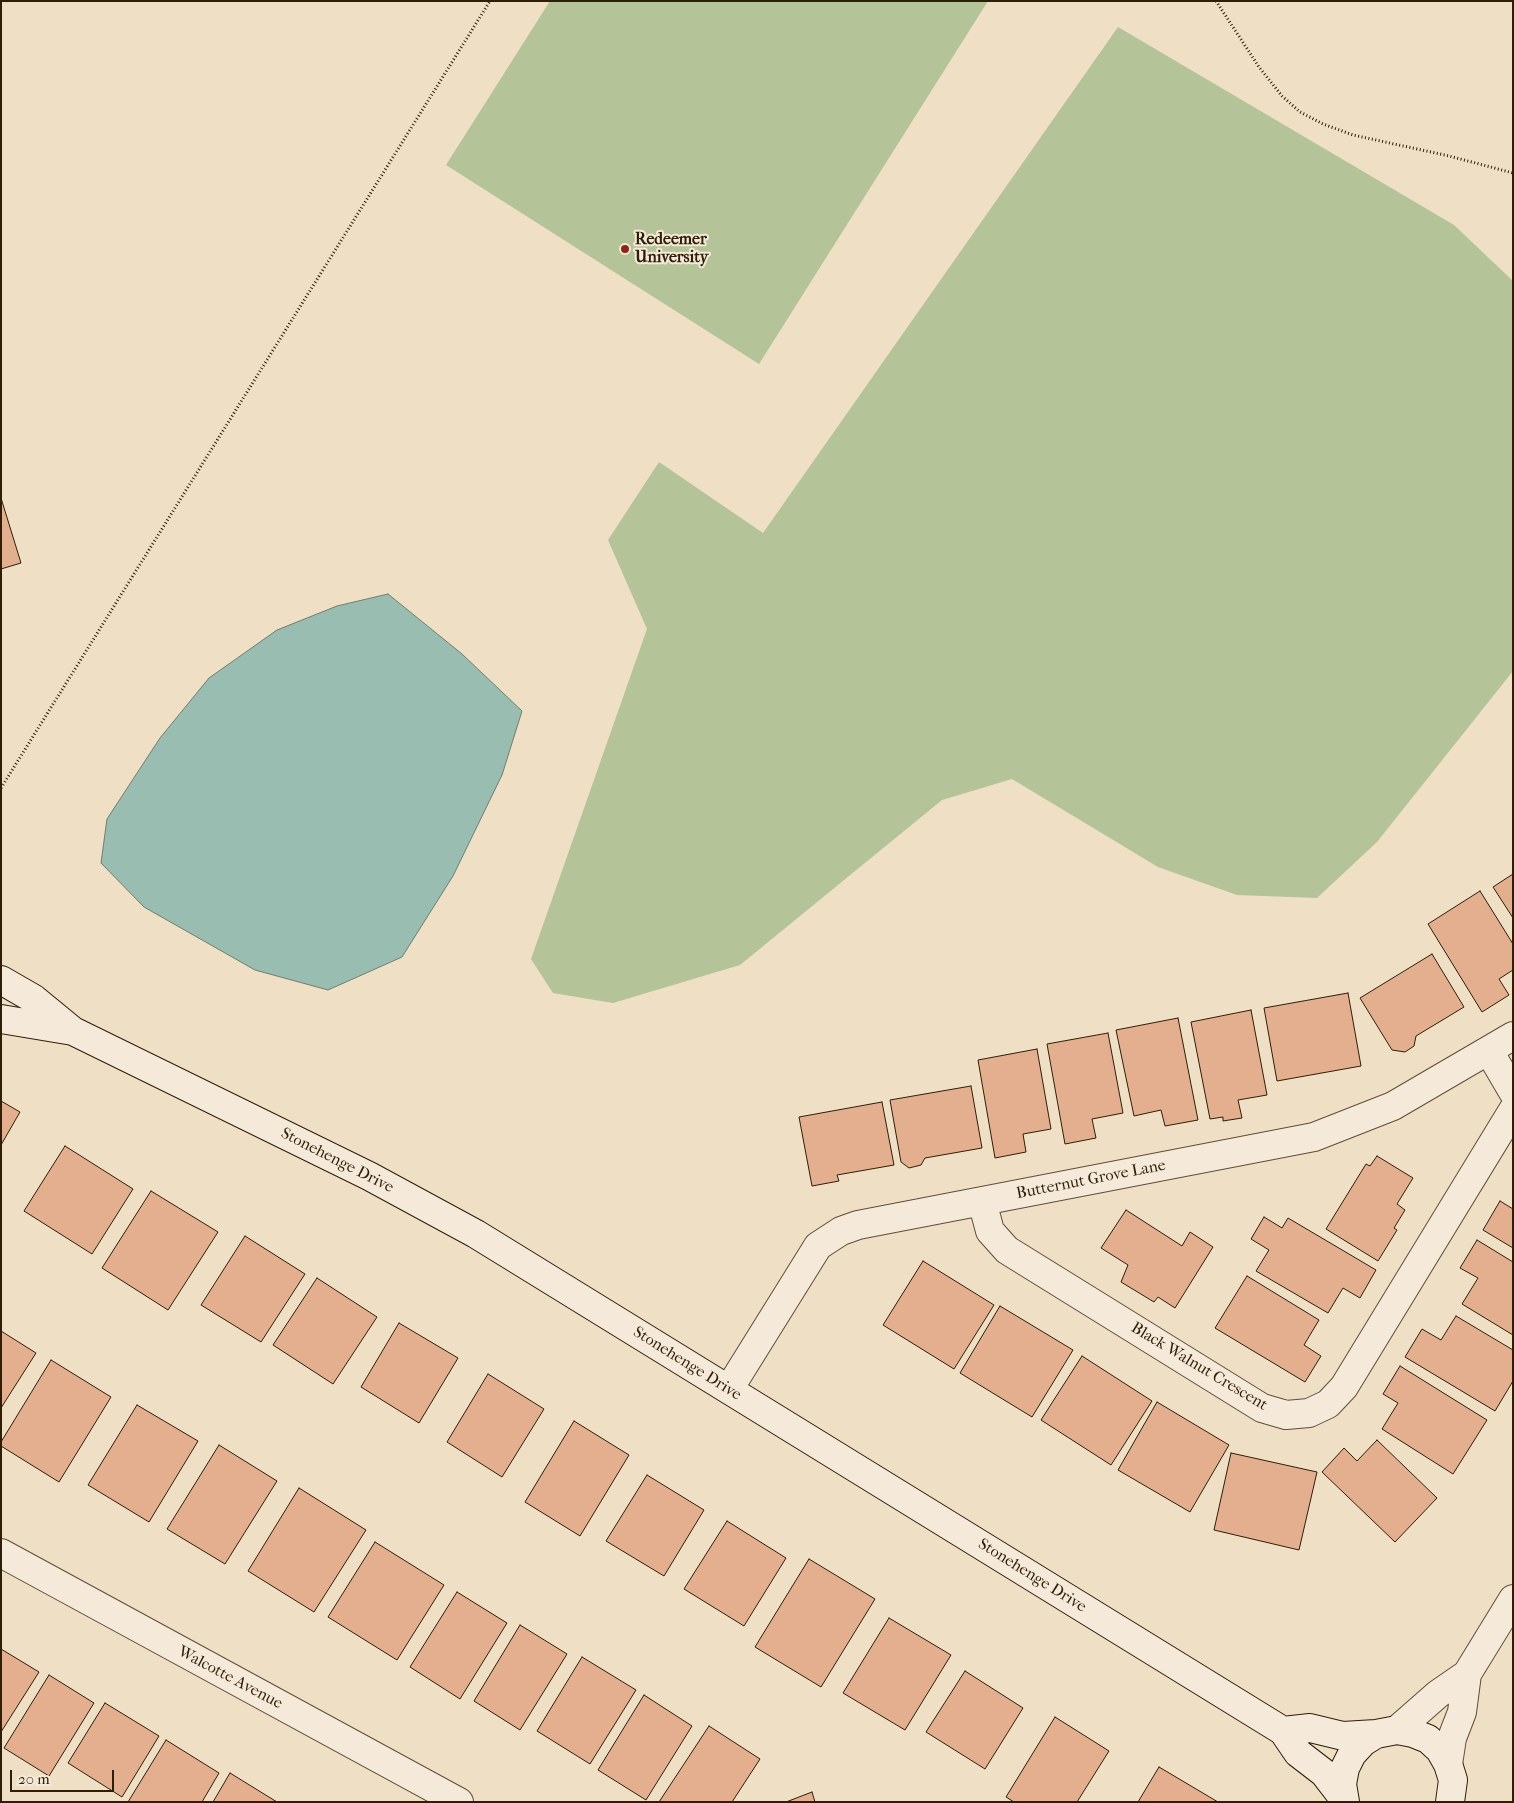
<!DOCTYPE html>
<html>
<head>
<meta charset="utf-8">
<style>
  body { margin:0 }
  #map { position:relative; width:1514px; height:1803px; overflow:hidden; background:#efdfc5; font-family:"IM FELL French Canon",serif }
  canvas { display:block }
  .frame { position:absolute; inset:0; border:2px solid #2e1e06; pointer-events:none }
  .scale { position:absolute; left:10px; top:1770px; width:104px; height:22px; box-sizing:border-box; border:2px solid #2e1e06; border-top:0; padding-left:6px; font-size:15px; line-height:18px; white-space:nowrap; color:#2e1e06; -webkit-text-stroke:4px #f5ead9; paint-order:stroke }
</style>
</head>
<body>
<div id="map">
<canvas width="1514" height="1803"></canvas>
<div class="frame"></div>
<div class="scale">20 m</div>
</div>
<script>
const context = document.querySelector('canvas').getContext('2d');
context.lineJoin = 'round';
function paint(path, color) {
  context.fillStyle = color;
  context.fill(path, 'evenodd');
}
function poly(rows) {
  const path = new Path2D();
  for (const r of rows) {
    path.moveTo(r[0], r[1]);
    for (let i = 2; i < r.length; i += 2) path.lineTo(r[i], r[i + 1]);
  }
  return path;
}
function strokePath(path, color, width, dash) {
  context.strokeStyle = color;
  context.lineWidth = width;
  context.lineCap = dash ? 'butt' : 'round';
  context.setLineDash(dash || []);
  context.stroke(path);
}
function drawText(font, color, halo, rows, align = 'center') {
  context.font = font + ' "IM FELL French Canon",serif';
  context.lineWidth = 4;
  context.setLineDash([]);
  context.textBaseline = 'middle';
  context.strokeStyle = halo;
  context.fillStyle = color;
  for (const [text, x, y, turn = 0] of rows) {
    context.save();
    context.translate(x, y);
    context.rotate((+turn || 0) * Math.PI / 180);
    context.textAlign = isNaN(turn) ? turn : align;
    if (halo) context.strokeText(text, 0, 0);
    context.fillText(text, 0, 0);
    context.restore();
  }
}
paint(poly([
  [550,1,988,1,759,364,446,165],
  [1118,27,1454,225,1513,281,1513,671,1377,842,1317,898,1237,895,1158,867,1012,779,942,800,740,965,613,1003,553,993,531,959,647,629,608,540,659,462,763,533]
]), '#b4c398');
const water = poly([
  [388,594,462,654,522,711,502,775,453,876,402,957,328,990,255,970,144,907,101,863,107,819,160,738,209,678,277,630,337,606,388,594]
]);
paint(water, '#9abdb1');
strokePath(water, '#6f7d6d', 1);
const building = poly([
  [1,498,21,563,1,569,1,498],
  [1513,874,1513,918,1493,887,1513,874],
  [1480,891,1513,944,1513,970,1499,979,1509,995,1482,1012,1428,924,1480,891],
  [1432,954,1464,1007,1416,1036,1414,1046,1405,1052,1392,1050,1360,998,1432,954],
  [1348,993,1361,1066,1277,1081,1264,1008,1348,993],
  [1251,1010,1267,1095,1238,1100,1242,1118,1223,1121,1223,1117,1210,1119,1191,1022,1251,1010],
  [1178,1018,1198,1120,1165,1126,1161,1110,1134,1116,1116,1030,1178,1018],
  [1108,1033,1123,1113,1092,1119,1096,1138,1065,1144,1047,1044,1108,1033],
  [1037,1049,1051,1129,1023,1134,1026,1152,995,1158,978,1060,1037,1049],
  [971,1086,982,1148,925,1158,921,1165,909,1168,901,1162,890,1100,971,1086],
  [1,1101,20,1112,1,1145,1,1101],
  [882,1102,894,1165,837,1175,839,1181,812,1186,799,1117,882,1102],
  [65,1146,133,1189,92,1254,24,1211,65,1146],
  [1377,1156,1413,1178,1397,1204,1405,1210,1394,1228,1397,1230,1378,1261,1326,1229,1366,1164,1370,1166,1377,1156],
  [151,1191,218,1232,168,1310,102,1268,151,1191],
  [1500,1201,1513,1209,1513,1248,1483,1230,1500,1201],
  [1126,1210,1182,1246,1190,1232,1213,1247,1175,1308,1158,1297,1154,1302,1121,1282,1128,1265,1101,1248,1126,1210],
  [1264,1217,1282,1228,1288,1218,1376,1270,1360,1298,1343,1288,1328,1313,1256,1271,1269,1250,1251,1239,1264,1217],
  [245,1236,305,1274,261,1342,201,1305,245,1236],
  [1477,1240,1513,1262,1513,1335,1462,1304,1478,1278,1460,1268,1477,1240],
  [923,1261,994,1305,954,1369,883,1325,923,1261],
  [1247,1276,1319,1320,1304,1345,1321,1356,1305,1382,1215,1328,1247,1276],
  [317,1278,377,1317,333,1384,273,1345,317,1278],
  [1000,1306,1073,1350,1032,1417,960,1373,1000,1306],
  [1456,1316,1513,1350,1513,1381,1495,1411,1405,1357,1422,1329,1441,1340,1456,1316],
  [399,1323,458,1358,419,1423,361,1387,399,1323],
  [1,1331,36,1353,1,1408,1,1331],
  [1082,1356,1152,1401,1111,1465,1041,1420,1082,1356],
  [51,1360,111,1397,59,1482,1,1446,1,1442,51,1360],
  [1400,1366,1487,1420,1453,1474,1382,1429,1398,1403,1383,1394,1400,1366],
  [488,1374,544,1409,502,1477,447,1442,488,1374],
  [1157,1402,1229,1445,1190,1512,1118,1470,1157,1402],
  [137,1405,198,1441,149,1522,88,1485,137,1405],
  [574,1421,629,1455,580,1536,525,1502,574,1421],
  [1377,1440,1437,1498,1395,1542,1322,1472,1344,1448,1357,1461,1377,1440],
  [219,1445,277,1481,225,1564,167,1529,219,1445],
  [1231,1453,1317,1472,1299,1550,1214,1530,1231,1453],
  [647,1475,704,1510,664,1576,606,1541,647,1475],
  [299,1488,366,1530,314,1612,248,1571,299,1488],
  [727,1521,786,1558,744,1626,684,1589,727,1521],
  [375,1542,444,1585,397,1660,328,1617,375,1542],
  [809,1559,875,1599,821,1687,755,1647,809,1559],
  [457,1592,507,1623,460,1699,410,1667,457,1592],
  [889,1618,951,1655,905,1730,843,1693,889,1618],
  [520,1625,567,1654,520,1730,474,1701,520,1625],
  [1,1649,39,1672,1,1732,1,1649],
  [582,1657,636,1690,590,1764,537,1731,582,1657],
  [965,1671,1023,1708,985,1769,926,1732,965,1671],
  [49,1675,94,1703,49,1776,4,1748,49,1675],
  [644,1695,692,1726,646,1800,598,1770,644,1695],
  [105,1703,159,1736,122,1797,68,1763,105,1703],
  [1055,1717,1109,1751,1077,1802,1014,1802,1006,1797,1055,1717],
  [709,1726,760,1759,732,1802,659,1802,709,1726],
  [166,1740,219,1773,202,1802,128,1802,166,1740],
  [1159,1767,1218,1802,1138,1802,1159,1767],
  [230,1773,277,1802,213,1802,230,1773],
  [812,1792,815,1802,786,1802,812,1792]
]);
paint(building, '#e3af8f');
strokePath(building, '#2e1e06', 1);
const street = poly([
  [1489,1051,1513,1092],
  [982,1201,990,1231,1007,1250,1262,1408,1286,1415,1309,1413,1328,1404,1344,1387,1513,1110],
  [729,1389,818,1246,841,1231,858,1225,1314,1137,1393,1106,1513,1036],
  [1,1553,459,1802],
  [1397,1730,1438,1694,1467,1674,1513,1599],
  [1448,1764,1452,1738,1462,1712,1467,1674]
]);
const secondary = poly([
  [1,980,34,999,73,1031,369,1176,476,1234,1283,1731,1298,1753,1324,1773,1344,1799],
  [1,1019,73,1031],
  [1283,1731,1310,1728,1343,1736,1376,1734],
  [1345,1802,1342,1784,1345,1768,1352,1754,1363,1742,1376,1734,1397,1730,1413,1733,1428,1739,1440,1750,1448,1764,1453,1780,1450,1802]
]);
strokePath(street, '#5e4e36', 30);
strokePath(secondary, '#2e1e06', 30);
strokePath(poly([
  [1216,1,1259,67,1282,96,1300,112,1323,124,1353,135,1449,156,1513,173],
  [1,788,490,1]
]), '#2e1e06', 3, [1, 2.5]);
strokePath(street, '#f5ead9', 28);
strokePath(secondary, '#f5ead9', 28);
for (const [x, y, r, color] of [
  [625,249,5,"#8f2418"]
]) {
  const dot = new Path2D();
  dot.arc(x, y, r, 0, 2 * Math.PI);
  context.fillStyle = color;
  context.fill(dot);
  strokePath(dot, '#f5ead9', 2);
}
drawText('bold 16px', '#2e1e06', '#f5ead9', [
  ["Redeemer",635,240],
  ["University",635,258]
], 'left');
drawText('16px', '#2e1e06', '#f5ead9', [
  ["Stonehenge Drive",337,1161,27],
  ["Butternut Grove Lane",1091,1180,-11],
  ["Stonehenge Drive",687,1364,32],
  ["Black Walnut Crescent",1199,1367,31],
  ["Stonehenge Drive",1032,1576,32],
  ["Walcotte Avenue",230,1678,28]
]);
</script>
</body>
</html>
